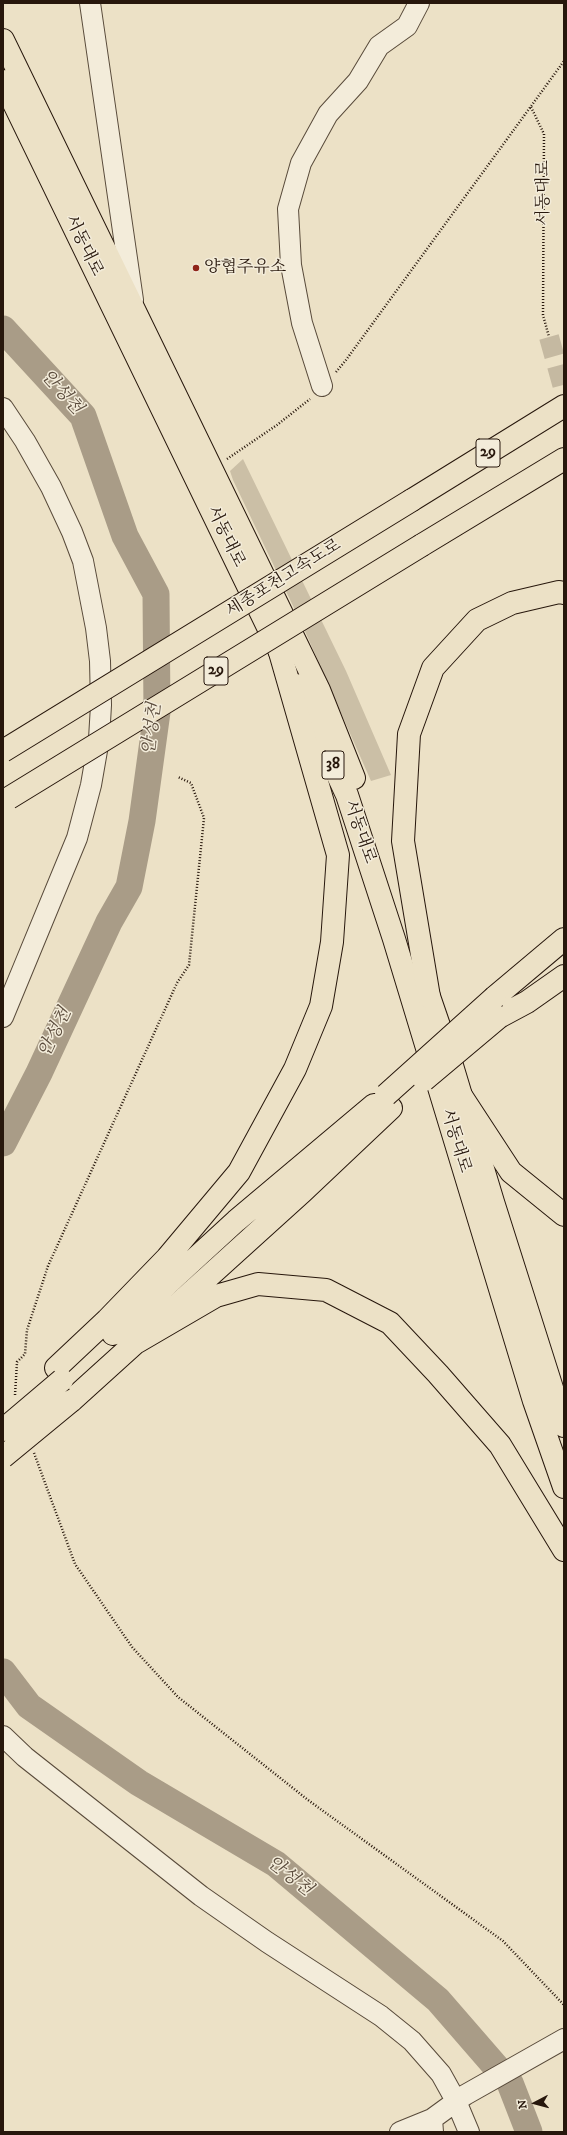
<!DOCTYPE html>
<html>
<head>
<meta charset="utf-8">
<style>
  body { margin:0 }
  #map { position:relative; width:567px; height:2135px; overflow:hidden; background:#ece1c6; font-family:"IM FELL DW Pica",serif }
  canvas { display:block }
  .frame { position:absolute; inset:0; border:4px solid #27170c; pointer-events:none }
  .north { position:absolute; left:515px; top:2083px; width:40px; height:40px; -webkit-text-stroke:3px #f3ecda; paint-order:stroke; rotate:264deg; font-size:11px; font-weight:700; line-height:16px; text-align:center; color:#27170c }
  .north::after { content:''; display:block; margin:auto; width:14px; height:18px; background:#27170c; clip-path:polygon(50% 0,100% 100%,50% 72%,0 100%) }
</style>
</head>
<body>
<div id="map">
<canvas width="567" height="2135"></canvas>
<div class="frame"></div>
<div class="north">N</div>
</div>
<script>
const context = document.querySelector('canvas').getContext('2d');
context.lineJoin = 'round';
function paint(path, color) {
  context.fillStyle = color;
  context.fill(path, 'evenodd');
}
function poly(rows) {
  const path = new Path2D();
  for (const r of rows) {
    path.moveTo(r[0], r[1]);
    for (let i = 2; i < r.length; i += 2) path.lineTo(r[i], r[i + 1]);
  }
  return path;
}
function strokePath(path, color, width, dash) {
  context.strokeStyle = color;
  context.lineWidth = width;
  context.lineCap = dash ? 'butt' : 'round';
  context.setLineDash(dash || []);
  context.stroke(path);
}
function drawText(font, color, halo, rows, align = 'center') {
  context.font = font + ' "IM FELL DW Pica","Noto Serif KR",serif';
  context.lineWidth = 3;
  context.setLineDash([]);
  context.textBaseline = 'middle';
  context.strokeStyle = halo;
  context.fillStyle = color;
  for (const [text, x, y, turn = 0] of rows) {
    context.save();
    context.translate(x, y);
    context.rotate((+turn || 0) * Math.PI / 180);
    context.textAlign = isNaN(turn) ? turn : align;
    if (halo) context.strokeText(text, 0, 0);
    context.fillText(text, 0, 0);
    context.restore();
  }
}
paint(poly([
  [243,459,346,671,391,775,371,781,304,629,233,480,230,471]
]), '#cbbfa6');
strokePath(poly([
  [3,329,83,416,125,536,156,594,157,712,142,821,129,887,109,922,39,1073,3,1143],
  [3,1672,29,1706,139,1783,276,1864,438,2000,510,2083,529,2132]
]), '#a99c87', 27);
strokePath(poly([
  [549,337,564,391]
]), '#c5b9a1', 20, [20, 10]);
const minor = poly([
  [90,3,133,300],
  [322,386,302,323,291,265,288,209,301,163,328,114,358,81,379,46,407,26,419,3],
  [3,408,25,441,51,487,72,532,83,561,96,628,100,661,101,705,99,739,91,785,77,838,3,1017],
  [3,1736,25,1757,201,1896,267,1942,381,2016,412,2041,441,2074,456,2101,469,2132],
  [432,2119,465,2095,564,2039],
  [400,2132,432,2119,433,2132]
]);
const major = poly([
  [3,40,319,690,354,778],
  [3,81,281,654],
  [296,685,347,795,394,939,534,1401,564,1487],
  [423,979,447,1049,493,1202,564,1426]
]);
const highway = poly([
  [412,500,564,406],
  [422,545,564,459],
  [429,997,403,841,409,734,433,668,477,620,512,603,559,592,564,593],
  [495,997,564,939],
  [499,1017,527,1002,564,976],
  [460,1094,511,1172,564,1215],
  [113,1334,236,1221,374,1105],
  [132,1345,216,1296,258,1284,326,1290,390,1323,438,1374,500,1445,564,1550],
  [56,1368,107,1320,167,1258,239,1172,295,1069,321,1006,332,942,338,855,279,649],
  [71,1401,302,1192,391,1108]
]);
strokePath(minor, '#584a3a', 22);
strokePath(major, '#27170c', 24);
strokePath(highway, '#27170c', 24);
strokePath(poly([
  [531,107,544,134,543,315,549,337],
  [336,372,346,360,564,61],
  [227,459,277,425,310,399],
  [15,1395,17,1362,25,1354,27,1330,48,1266,177,983,189,965,204,818,191,783,178,777],
  [34,1453,75,1564,132,1647,178,1697,308,1800,503,1941,564,2005]
]), '#27170c', 2.5, [1, 2]);
strokePath(minor, '#f3ecda', 20);
strokePath(major, '#ece1c6', 22);
strokePath(highway, '#ece1c6', 22);
const highwayBridge = poly([
  [3,751,412,500],
  [9,798,422,545],
  [424,1080,499,1017],
  [386,1095,495,997],
  [3,1430,62,1380],
  [3,1457,71,1401]
]);
strokePath(highwayBridge, '#27170c', 24, []);
strokePath(highwayBridge, '#ece1c6', 22);
for (const [x, y, r, color] of [
  [196,268,4,"#8f2418"]
]) {
  const dot = new Path2D();
  dot.arc(x, y, r, 0, 2 * Math.PI);
  context.fillStyle = color;
  context.fill(dot);
  strokePath(dot, '#f3ecda', 1.5);
}
for (const [x, y, w] of [
  [488,453,24],
  [216,671,24],
  [333,765,22]
]) {
  const box = new Path2D();
  box.roundRect(x - w / 2, y - 14, w, 28, 3);
  context.fillStyle = '#f3ecda';
  context.fill(box);
  strokePath(box, '#27170c', 1);
}
drawText('bold 16px', '#27170c', null, [
  ["29",488,453],
  ["29",216,671],
  ["38",333,765]
]);
drawText('17px', '#27170c', '#f3ecda', [
  ["서동대로",544,193,-90],
  ["서동대로",83,246,64],
  ["서동대로",225,537,64],
  ["세종포천고속도로",284,579,-32],
  ["서동대로",359,832,71],
  ["서동대로",455,1141,73]
]);
drawText('17px', '#27170c', '#f3ecda', [
  ["양협주유소",204,268]
], 'left');
drawText('italic 18px', '#5b4c3d', '#f3ecda', [
  ["안성천",61,393,48],
  ["안성천",153,729,-83],
  ["안성천",56,1033,-64],
  ["안성천",289,1877,38]
]);
</script>
</body>
</html>
